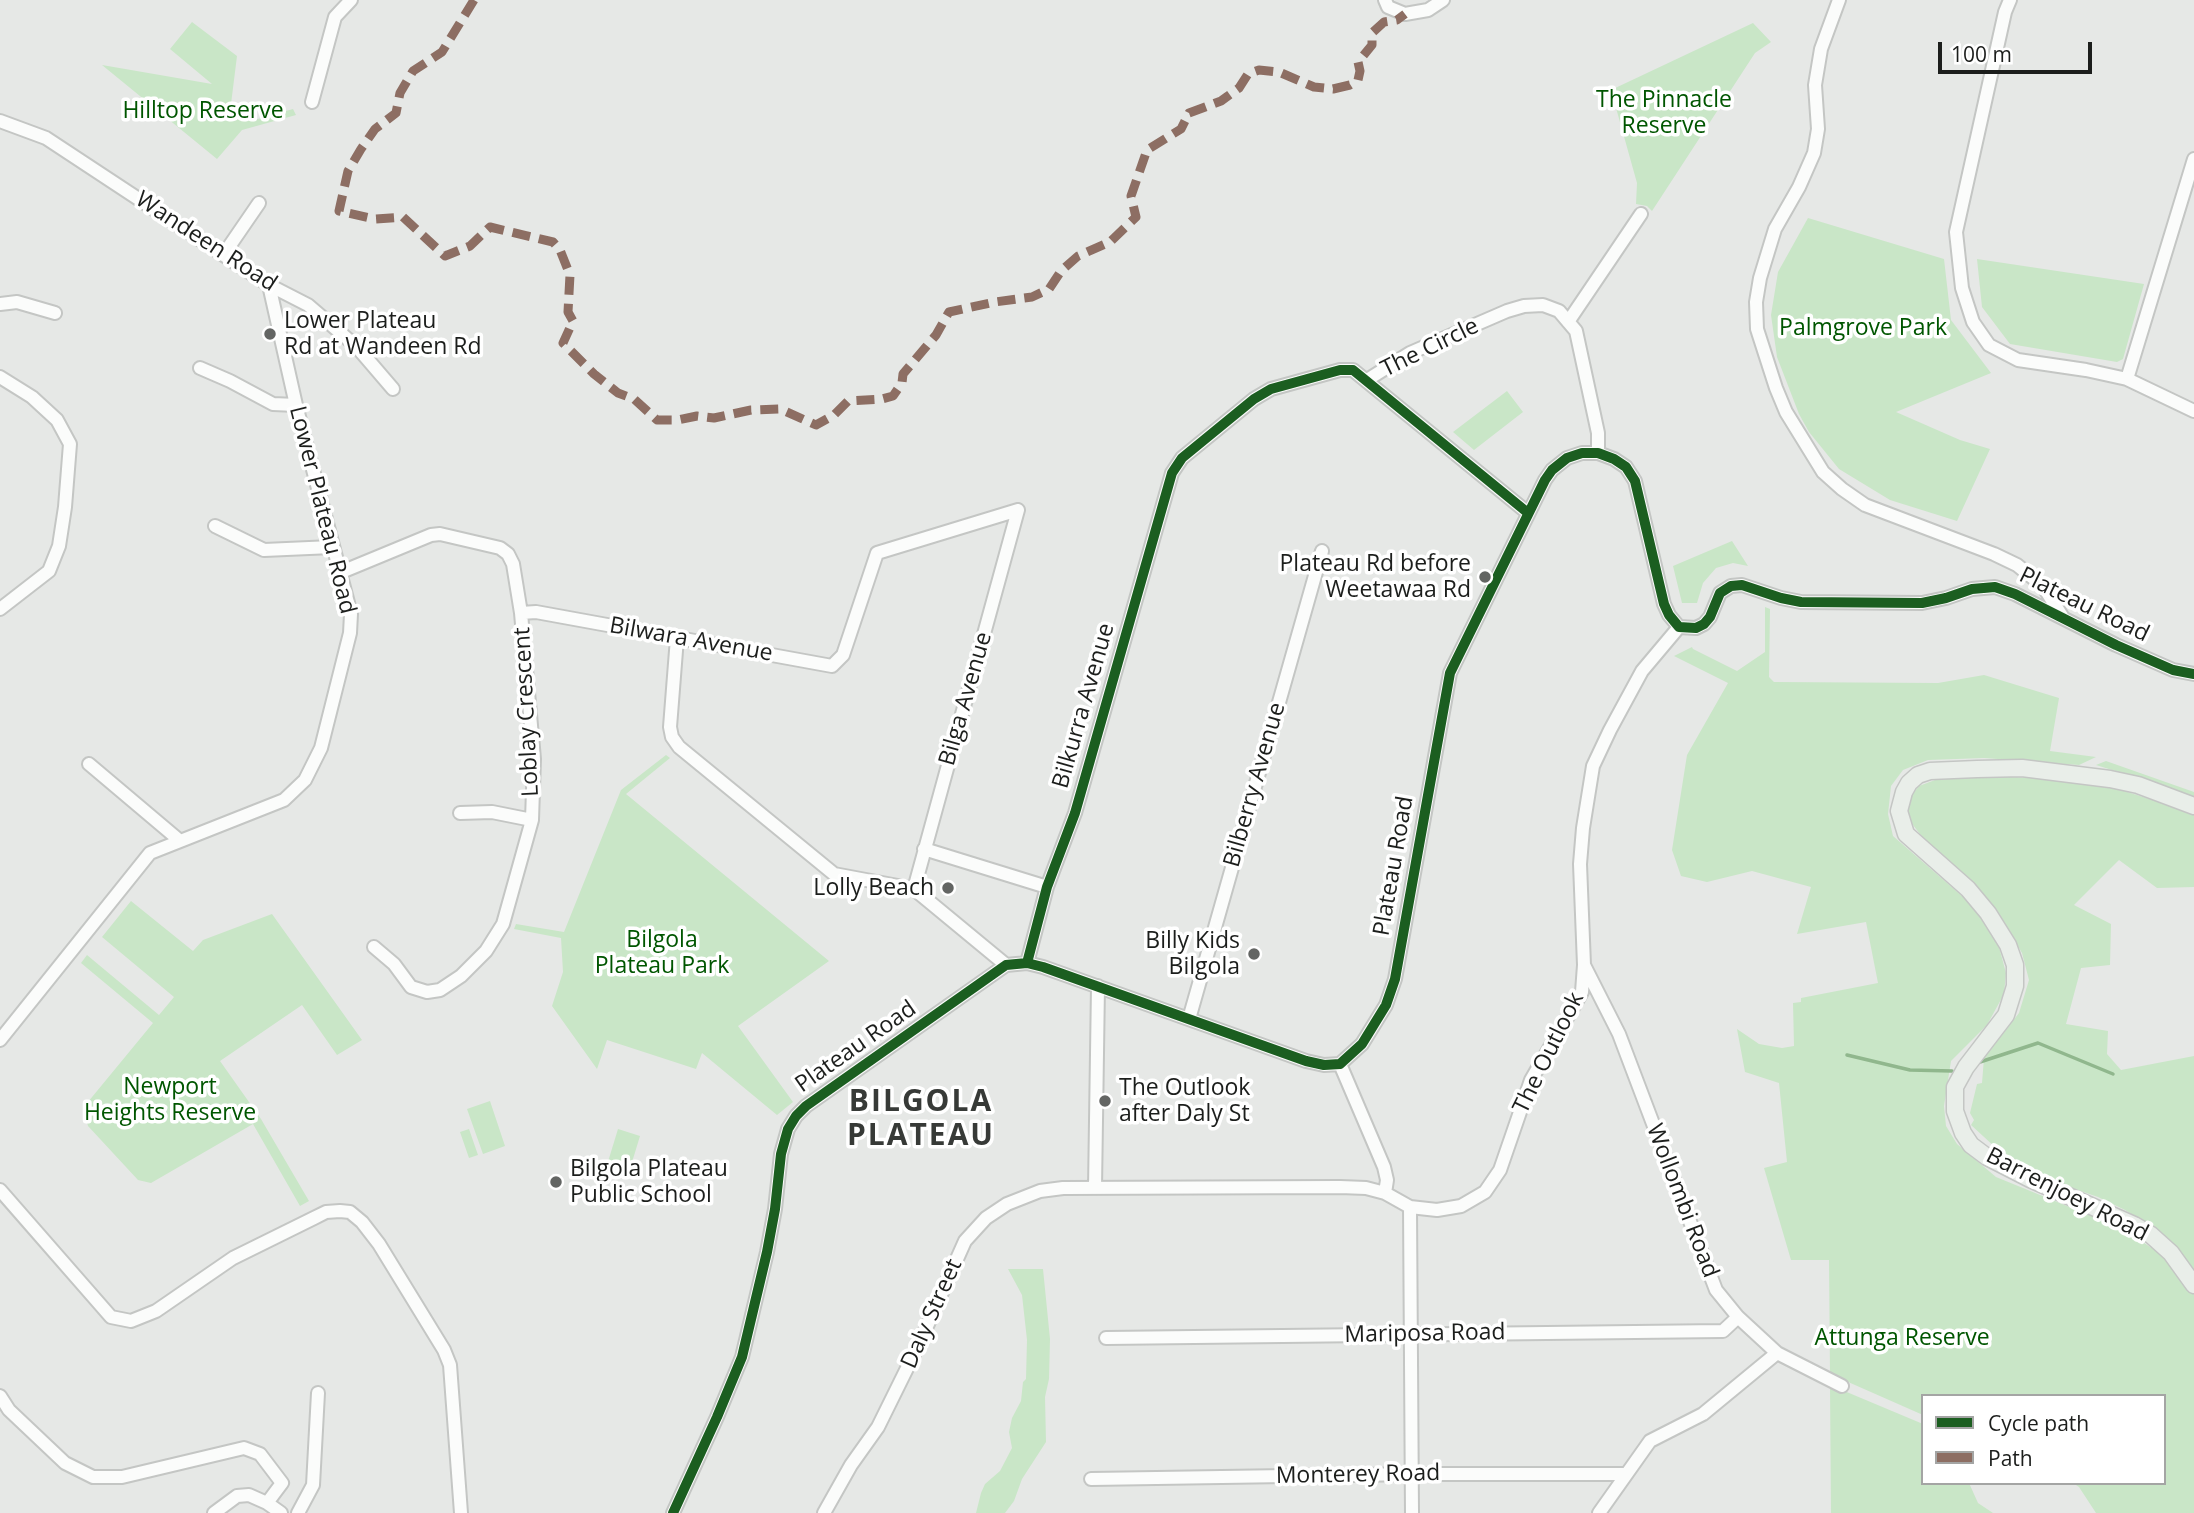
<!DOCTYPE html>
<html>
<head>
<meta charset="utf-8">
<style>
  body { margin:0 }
  #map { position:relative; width:2194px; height:1513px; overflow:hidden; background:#e6e8e6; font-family:"Open Sans",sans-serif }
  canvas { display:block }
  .legend { position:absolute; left:1921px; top:1394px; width:245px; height:91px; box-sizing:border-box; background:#fff; border:2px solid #a4a5a4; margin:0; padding:9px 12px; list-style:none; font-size:21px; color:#1c1e1c }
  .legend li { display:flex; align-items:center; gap:14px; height:35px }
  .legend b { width:35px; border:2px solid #a4a5a4 }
  .scale { position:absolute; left:1938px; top:42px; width:154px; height:32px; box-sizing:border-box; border:4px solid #1c1e1c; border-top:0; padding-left:9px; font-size:21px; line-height:24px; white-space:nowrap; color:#1c1e1c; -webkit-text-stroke:5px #fff; paint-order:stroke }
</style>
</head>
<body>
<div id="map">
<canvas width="2194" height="1513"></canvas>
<ul class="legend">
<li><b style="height:9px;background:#1b5e20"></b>Cycle path</li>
<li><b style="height:9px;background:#8d6e63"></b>Path</li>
</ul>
<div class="scale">100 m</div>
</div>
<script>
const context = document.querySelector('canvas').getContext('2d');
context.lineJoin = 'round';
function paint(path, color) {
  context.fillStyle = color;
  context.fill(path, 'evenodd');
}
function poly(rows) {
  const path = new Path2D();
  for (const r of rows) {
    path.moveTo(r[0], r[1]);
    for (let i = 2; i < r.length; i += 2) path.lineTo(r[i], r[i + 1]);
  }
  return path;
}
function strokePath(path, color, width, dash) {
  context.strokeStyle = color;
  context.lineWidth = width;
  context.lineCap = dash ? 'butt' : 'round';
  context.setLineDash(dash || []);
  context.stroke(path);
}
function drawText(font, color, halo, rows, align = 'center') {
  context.font = font + ' "Open Sans",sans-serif';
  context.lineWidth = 7;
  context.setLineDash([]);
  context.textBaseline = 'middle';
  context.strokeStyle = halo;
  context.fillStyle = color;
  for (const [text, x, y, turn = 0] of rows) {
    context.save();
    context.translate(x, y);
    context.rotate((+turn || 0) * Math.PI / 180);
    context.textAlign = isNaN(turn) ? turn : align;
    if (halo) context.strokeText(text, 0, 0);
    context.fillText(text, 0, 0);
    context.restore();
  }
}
paint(poly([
  [192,22,237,56,231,104,254,120,293,109,296,115,242,130,217,159,102,65,212,84,170,49],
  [1753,23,1771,42,1755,53,1652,211,1647,206,1636,204,1637,183,1611,90],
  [1808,218,1944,259,1951,320,1991,373,1896,412,1960,440,1990,449,1957,521,1890,500,1839,469,1809,432,1799,414,1777,357,1771,315,1778,272],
  [1977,259,2144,284,2123,359,2117,362,2010,344,1982,307],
  [1507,391,1523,412,1474,450,1453,432],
  [1732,541,1748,566,1733,563,1716,568,1703,583,1697,603,1682,603,1673,566],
  [1765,607,1770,609,1769,677,1774,682,1938,683,1984,675,2059,698,2050,751,2096,757,2079,765,1984,758,1928,760,1903,770,1891,786,1888,814,1893,836,1962,896,1984,917,1999,947,2006,973,2004,994,1987,1025,1951,1061,1944,1106,1946,1126,1957,1144,1996,1177,2121,1228,2161,1254,2194,1293,2194,1513,2096,1513,2079,1487,2073,1483,2164,1483,2164,1396,1923,1396,1923,1415,1830,1374,1829,1260,1791,1260,1764,1168,1787,1162,1779,1083,1745,1072,1737,1029,1759,1044,1782,1048,1794,1046,1793,1003,1801,1002,1801,998,1878,983,1866,922,1797,934,1811,887,1752,871,1707,882,1681,876,1672,850,1687,755,1728,683,1674,656,1692,647,1693,649,1737,671,1765,652],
  [666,755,670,758,626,794,829,961,738,1026,793,1102,777,1115,702,1053,696,1069,607,1040,597,1069,552,1006,563,972,561,938,514,929,516,924,564,932,621,790],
  [2106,761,2194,792,2194,799,2163,786,2096,765],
  [1986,776,2056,779,2121,790,2194,813,2194,887,2157,888,2119,860,2074,905,2111,924,2110,965,2081,968,2066,1024,2108,1031,2107,1054,2121,1070,2194,1056,2194,1270,2168,1238,2125,1210,2098,1197,2066,1186,2014,1159,1996,1148,1971,1125,1974,1120,1970,1113,1977,1084,1982,1083,1984,1058,2019,1013,2029,980,2022,953,2005,924,1976,886,1923,838,1913,825,1907,812,1909,798,1919,786,1935,780],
  [131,901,193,951,203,940,272,914,362,1040,337,1055,302,1005,220,1061,261,1119,309,1201,300,1206,253,1124,151,1183,138,1180,88,1126,83,1108,153,1023,81,963,87,955,159,1015,174,997,102,937],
  [490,1101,505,1146,483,1154,467,1109],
  [469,1129,478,1155,469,1158,460,1132],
  [618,1129,640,1136,629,1172,607,1165],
  [1008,1269,1043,1269,1050,1339,1049,1379,1045,1397,1046,1442,1022,1479,1014,1501,1005,1513,976,1513,981,1493,985,1484,1000,1471,1012,1448,1009,1432,1012,1418,1021,1401,1023,1382,1026,1379,1027,1340,1022,1295],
  [1830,1385,1923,1424,1923,1483,1969,1483,1978,1503,1993,1513,1831,1513]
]), '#c9e6c7');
strokePath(poly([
  [1847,1055,1910,1070,1952,1071],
  [1980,1062,2038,1043,2113,1074]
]), '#90b78d', 3.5);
const minor = poly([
  [1385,0,1388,7,1405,14,1428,10,1443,0],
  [1839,0,1821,49,1815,85,1818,129,1814,153,1799,187,1775,229,1760,278,1756,302,1757,329,1776,388,1786,412,1823,472,1842,489,1865,505,1994,554,2017,565,2043,586,2062,616],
  [2010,0,2005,12,1956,232,1962,288,1973,322,1989,345,2018,360,2086,370,2127,379,2194,411],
  [312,102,335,17,351,0],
  [0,121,46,138,269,285,308,305,357,347,393,389],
  [224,254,259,203],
  [0,304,17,302,55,313],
  [1568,322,1641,214],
  [200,368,230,381,273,404,296,405],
  [0,377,32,397,57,420,70,444,65,507,59,546,49,571,0,609],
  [2127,379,2194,159],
  [1367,380,1410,353,1507,311,1524,306,1543,305,1559,311,1576,331,1598,433,1598,453],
  [215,526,264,550,332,547],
  [339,573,431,535,440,534,500,548,508,554,513,564,521,613,534,759,532,820,503,924,486,951,461,976,440,990,427,992,411,987,394,964,374,947],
  [521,613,536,612,832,666,843,655,877,553,1018,510],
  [677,638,670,727,672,737,679,747,834,874,914,889,1006,965],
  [89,764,179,840],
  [460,813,492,812,532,820],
  [924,849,1047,887],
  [914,889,1018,510],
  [1027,963,1047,887,1075,813,1172,473,1182,458,1254,399,1271,389,1340,370,1353,370,1528,513],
  [1584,965,1619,1034,1716,1290,1738,1317,1777,1353,1842,1386],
  [1189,1019,1322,551],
  [0,1040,150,853,284,800,305,780,321,748,350,633,351,614,296,405,269,285],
  [1340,1064,1384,1167,1387,1180,1385,1193],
  [1095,1188,1098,986],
  [0,1190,111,1317,131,1321,156,1311,233,1258,314,1218,326,1212,340,1211,350,1212,362,1222,379,1244,444,1350,450,1365,461,1513],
  [1410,1207,1412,1513],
  [1106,1338,1723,1331,1738,1317],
  [0,1396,9,1410,65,1463,93,1477,122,1477,244,1448,260,1454,282,1483,267,1503],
  [1091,1479,1418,1474,1624,1474],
  [214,1513,237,1496,249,1495,267,1503,281,1513],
  [298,1513,313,1485,318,1393],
  [673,1513,717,1417,742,1357,767,1252,775,1209,781,1154,788,1129,796,1116,806,1106,1006,965,1027,963,1043,967,1306,1061,1324,1065,1340,1064,1362,1044,1386,1005,1395,979,1450,673,1545,480,1552,470,1567,458,1582,453,1598,453,1614,459,1626,467,1635,481,1664,604,1669,615,1679,627,1696,628,1704,624,1710,617,1720,593,1731,586,1742,585,1781,598,1801,602,1922,603,1946,598,1972,589,1995,587,2015,594,2116,645,2173,670,2194,674],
  [824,1513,851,1465,878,1427,919,1344,965,1241,986,1218,1007,1204,1040,1191,1063,1188,1340,1187,1366,1188,1385,1193,1410,1207,1437,1210,1461,1206,1485,1192,1500,1170,1531,1080,1582,992,1584,965,1580,864,1583,828,1593,766,1610,730,1642,671,1679,627],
  [1599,1513,1650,1441,1703,1414,1777,1353]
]);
const major = poly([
  [2194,806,2138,785,2110,779,2022,768,1977,769,1930,771,1918,775,1909,783,1904,792,1899,811,1906,834,1968,889,1988,913,2008,945,2015,965,2015,986,2006,1015,1966,1067,1955,1087,1955,1111,1963,1133,1971,1145,1987,1157,2030,1179,2134,1225,2151,1235,2171,1253,2194,1285]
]);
strokePath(minor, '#c4c6c4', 16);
strokePath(major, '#c4c6c4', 19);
strokePath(minor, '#fbfcfb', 12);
strokePath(major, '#e9eee9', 16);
strokePath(poly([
  [474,0,442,52,413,71,400,93,396,113,375,129,361,149,348,171,339,211,375,219,403,217,445,256,470,246,490,227,553,242,560,250,570,275,568,312,573,321,563,343,594,374,618,393,634,399,657,420,678,420,697,416,714,418,751,410,780,409,816,425,834,415,848,401,882,399,893,396,902,383,903,374,936,335,949,312,995,302,1032,297,1049,289,1061,271,1078,256,1110,242,1136,217,1131,196,1147,150,1181,129,1189,113,1221,101,1239,88,1248,74,1259,70,1279,72,1314,87,1333,89,1350,85,1358,80,1360,71,1358,62,1372,45,1372,33,1384,22,1397,20,1405,14]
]), '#8d6e63', 9, [18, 9]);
strokePath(poly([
  [1027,963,1047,887,1075,813,1172,473,1182,458,1254,399,1271,389,1340,370,1353,370,1528,513],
  [673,1513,717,1417,742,1357,767,1252,775,1209,781,1154,788,1129,796,1116,806,1106,1006,965,1027,963,1043,967,1306,1061,1324,1065,1340,1064,1362,1044,1386,1005,1395,979,1450,673,1545,480,1552,470,1567,458,1582,453,1598,453,1614,459,1626,467,1635,481,1664,604,1669,615,1679,627,1696,628,1704,624,1710,617,1720,593,1731,586,1742,585,1781,598,1801,602,1922,603,1946,598,1972,589,1995,587,2015,594,2116,645,2173,670,2194,674]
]), '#1b5e20', 10);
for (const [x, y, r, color] of [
  [270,334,7,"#636563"],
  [1485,577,7,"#636563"],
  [948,888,7,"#636563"],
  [1254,954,7,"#636563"],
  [1105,1101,7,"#636563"],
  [556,1182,7,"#636563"]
]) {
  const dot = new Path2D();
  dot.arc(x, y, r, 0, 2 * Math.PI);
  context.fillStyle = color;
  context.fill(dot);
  strokePath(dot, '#fff', 2.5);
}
drawText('23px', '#005600', '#fff', [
  ["The Pinnacle",1664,100],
  ["Reserve",1664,126],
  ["Hilltop Reserve",203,111],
  ["Palmgrove Park",1863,328],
  ["Bilgola",662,940],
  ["Plateau Park",662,966],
  ["Newport",170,1087],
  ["Heights Reserve",170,1113],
  ["Attunga Reserve",1902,1338]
]);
drawText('23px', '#1c1e1c', '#fff', [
  ["Wandeen Road",206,242,33],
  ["The Circle",1430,348,-26],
  ["Lower Plateau Road",322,510,76],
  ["Plateau Road",2084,605,26],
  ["Bilwara Avenue",691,640,10],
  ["Bilga Avenue",966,699,-74],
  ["Bilkurra Avenue",1084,706,-74],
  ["Loblay Crescent",527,712,-93],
  ["Bilberry Avenue",1255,785,-74],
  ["Plateau Road",1394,866,-80],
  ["Plateau Road",856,1047,-35],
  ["The Outlook",1549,1053,-64],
  ["Barrenjoey Road",2067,1195,27],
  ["Wollombi Road",1682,1201,69],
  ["Daly Street",932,1314,-66],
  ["Mariposa Road",1425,1334,-1],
  ["Monterey Road",1358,1475,-1]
]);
drawText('23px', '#1c1e1c', '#fff', [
  ["Lower Plateau",284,321],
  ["Rd at Wandeen Rd",284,347],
  ["Plateau Rd before",1471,564,"right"],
  ["Weetawaa Rd",1471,590,"right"],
  ["Lolly Beach",934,888,"right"],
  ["Billy Kids",1240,941,"right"],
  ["Bilgola",1240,967,"right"],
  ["The Outlook",1119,1088],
  ["after Daly St",1119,1114],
  ["Bilgola Plateau",570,1169],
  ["Public School",570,1195]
], 'left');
context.letterSpacing = '2px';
drawText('bold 30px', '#373a37', '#fff', [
  ["BILGOLA",921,1102],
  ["PLATEAU",921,1136]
]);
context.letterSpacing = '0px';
</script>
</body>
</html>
